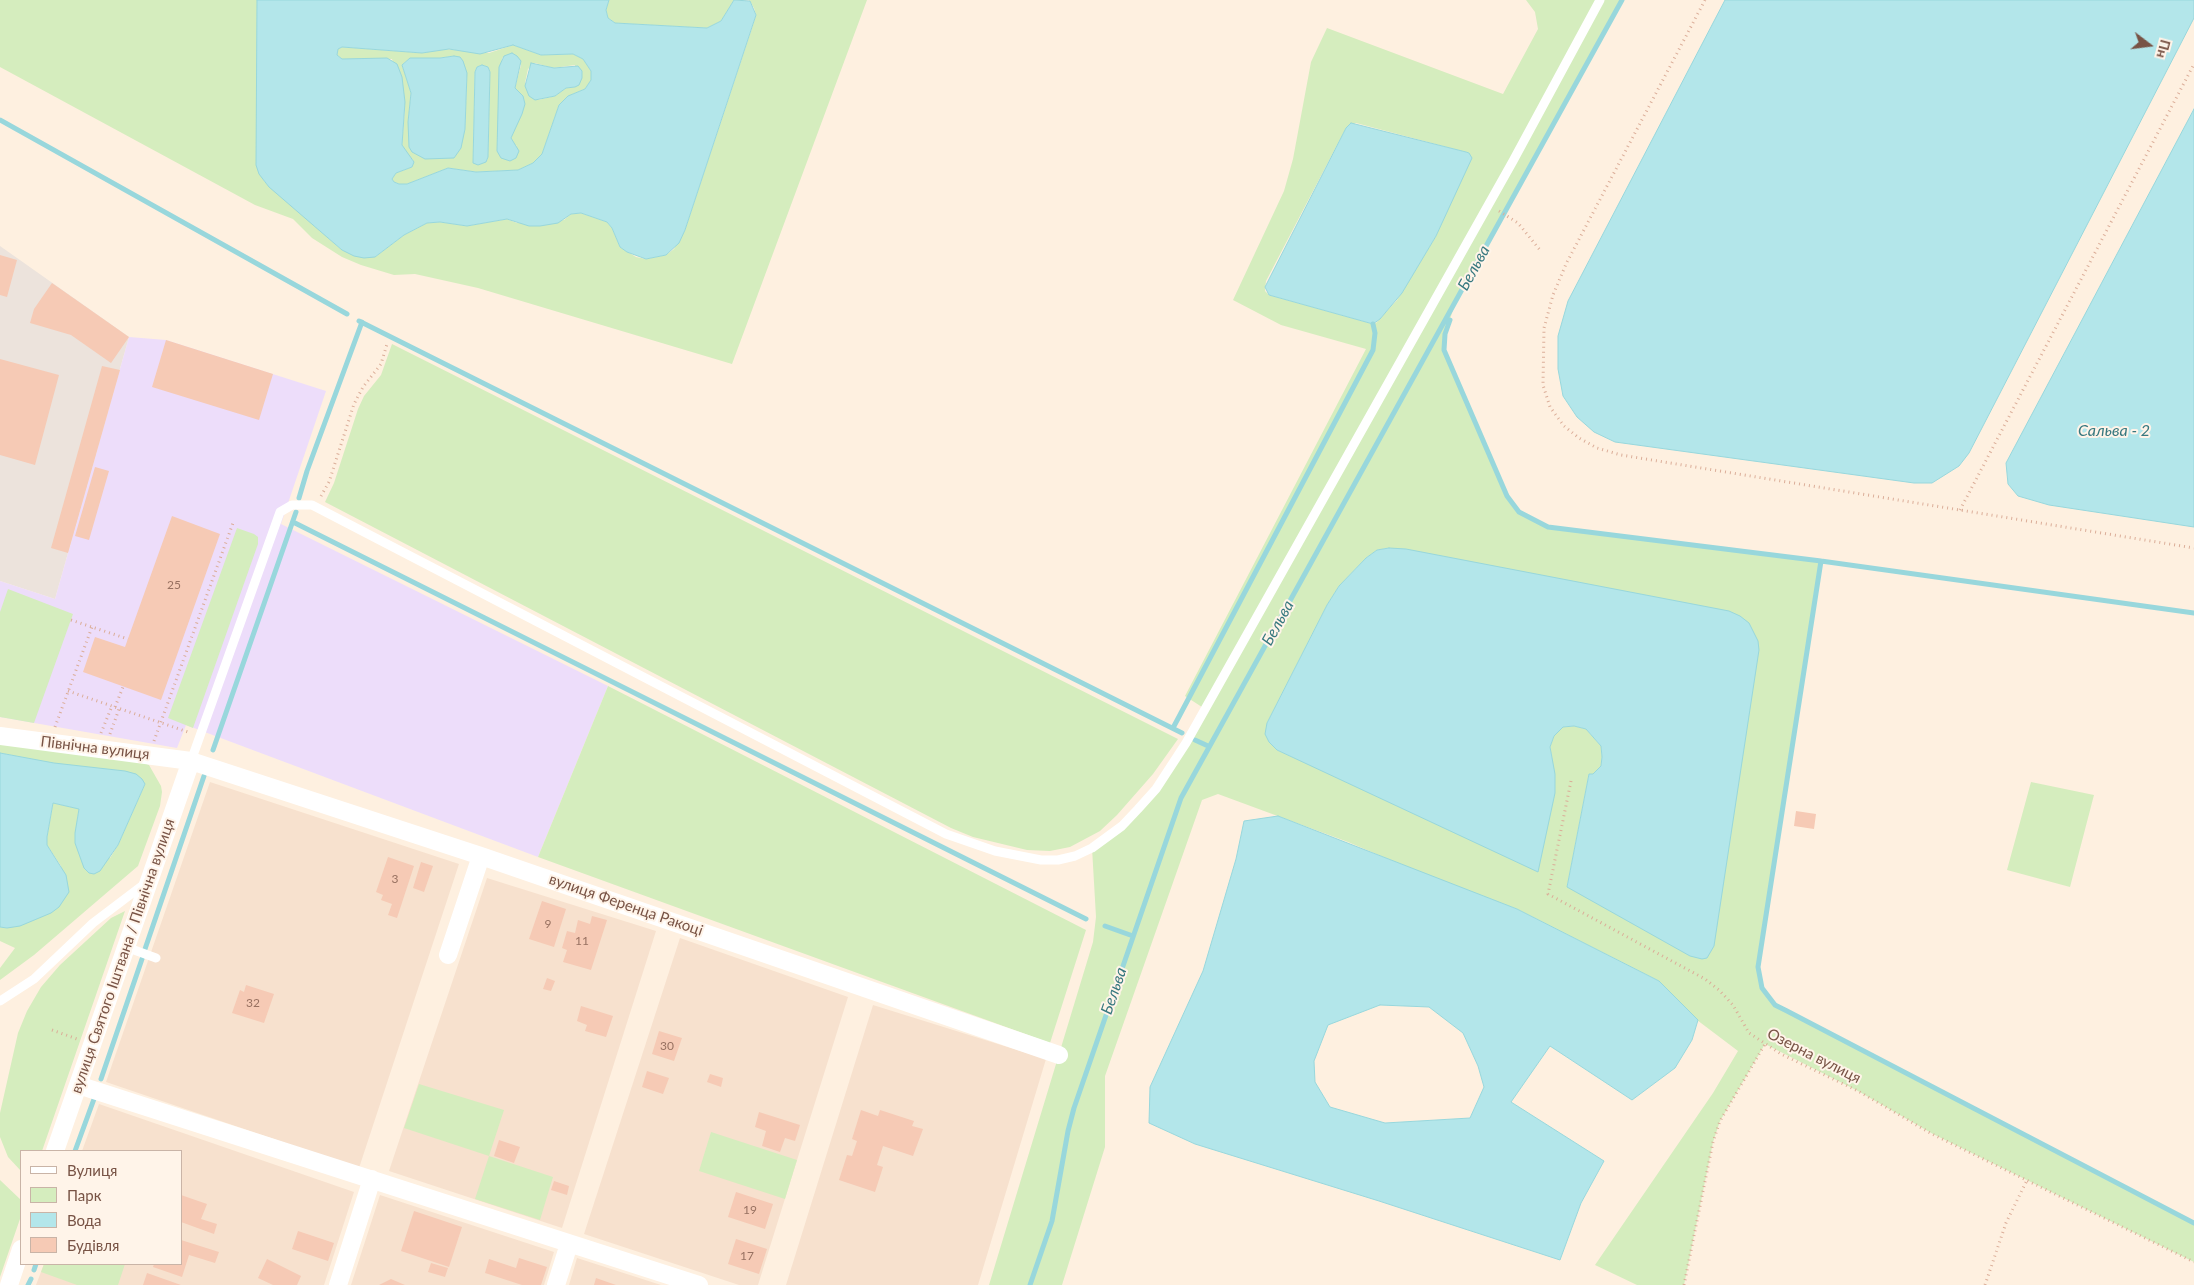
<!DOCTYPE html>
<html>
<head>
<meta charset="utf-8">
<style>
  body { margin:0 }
  #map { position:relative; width:2194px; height:1285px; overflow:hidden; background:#fef0e0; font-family:Lato,sans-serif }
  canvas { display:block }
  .legend { position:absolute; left:20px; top:1150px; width:162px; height:115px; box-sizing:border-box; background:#fff4e9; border:1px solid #c9b4a7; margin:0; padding:6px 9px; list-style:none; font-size:15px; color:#785345 }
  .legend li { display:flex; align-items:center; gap:10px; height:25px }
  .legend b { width:25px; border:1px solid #c9b4a7 }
  .north { position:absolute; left:2124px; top:20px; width:50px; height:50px; -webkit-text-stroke:4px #fff4e9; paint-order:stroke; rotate:105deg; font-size:14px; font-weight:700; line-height:20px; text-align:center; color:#785345 }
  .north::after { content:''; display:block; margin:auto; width:18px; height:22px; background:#785345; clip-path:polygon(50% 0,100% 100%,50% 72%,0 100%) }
</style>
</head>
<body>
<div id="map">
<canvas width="2194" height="1285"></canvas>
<ul class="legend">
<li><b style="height:6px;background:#fff"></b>Вулиця</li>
<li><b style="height:14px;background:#d5edbe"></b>Парк</li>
<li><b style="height:14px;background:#b3e6ea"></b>Вода</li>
<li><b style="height:14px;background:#f6cab5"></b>Будівля</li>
</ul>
<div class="north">Пн</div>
</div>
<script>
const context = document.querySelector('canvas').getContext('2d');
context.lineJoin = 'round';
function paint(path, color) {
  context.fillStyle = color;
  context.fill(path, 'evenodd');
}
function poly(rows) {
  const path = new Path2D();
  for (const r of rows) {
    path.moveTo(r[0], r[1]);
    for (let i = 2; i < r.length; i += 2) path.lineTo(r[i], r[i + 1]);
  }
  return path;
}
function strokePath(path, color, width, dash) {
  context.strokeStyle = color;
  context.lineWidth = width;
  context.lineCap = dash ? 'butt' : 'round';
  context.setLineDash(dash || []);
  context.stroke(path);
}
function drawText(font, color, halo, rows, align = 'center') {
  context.font = font + ' Lato,sans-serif';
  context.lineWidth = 4;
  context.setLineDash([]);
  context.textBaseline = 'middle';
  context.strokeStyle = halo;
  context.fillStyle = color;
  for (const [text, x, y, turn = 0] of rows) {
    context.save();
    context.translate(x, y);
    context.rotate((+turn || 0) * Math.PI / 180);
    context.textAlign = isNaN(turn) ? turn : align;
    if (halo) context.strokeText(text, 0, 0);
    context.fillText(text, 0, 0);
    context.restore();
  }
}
paint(poly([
  [210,782,459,864,359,1168,106,1082],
  [487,878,656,931,562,1228,389,1171],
  [680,938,848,997,758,1285,739,1285,584,1234],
  [873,1005,1046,1059,978,1285,786,1285],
  [99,1104,354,1192,324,1285,36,1285,44,1264,181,1264,181,1151,82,1151],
  [380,1195,554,1252,544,1285,351,1285],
  [577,1258,661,1285,569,1285]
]), '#f7e1ce');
paint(poly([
  [0,246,129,337,55,599,0,581]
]), '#ece3dc');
paint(poly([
  [129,337,166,340,326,391,281,524,608,686,538,857,186,725,177,748,0,717,0,581,55,599]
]), '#edddfa');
paint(poly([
  [0,0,257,0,264,181,342,250,375,257,404,235,427,223,440,222,467,226,507,219,517,223,564,220,571,214,581,213,607,222,612,228,620,247,636,257,646,259,666,255,674,249,685,230,752,28,756,15,754,8,749,0,867,0,732,364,478,288,415,274,394,275,361,265,342,257,312,238,293,219,255,205,0,67],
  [609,0,734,0,721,21,707,28,615,23,608,18,606,10],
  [1526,0,1622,0,1454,307,1445,334,1444,350,1507,496,1519,512,1528,518,1548,527,1821,561,1758,967,1762,988,1775,1005,1787,1011,2194,1223,2194,1262,1933,1134,1858,1091,1765,1044,1720,1121,1713,1142,1684,1285,1637,1285,1595,1265,1713,1093,1738,1051,1697,1020,1659,981,1517,909,1435,879,1348,842,1218,794,1202,800,1105,1076,1105,1147,1062,1285,989,1285,1093,942,1096,917,1092,848,1138,809,1205,709,1185,696,1366,349,1281,325,1233,300,1284,191,1293,159,1311,62,1327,28,1503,94,1538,29,1535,12],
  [1356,123,1469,153,1436,236,1397,300,1376,323,1373,324,1269,295,1265,291,1266,281,1346,128],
  [1389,548,1759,650,1567,887,1589,774,1593,774,1601,766,1602,757,1601,746,1586,729,1574,726,1563,727,1554,736,1550,747,1552,759,1311,765,1277,750,1267,723,1327,605,1339,586,1366,558,1377,550],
  [513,45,541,55,573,54,583,59,591,71,591,80,585,89,573,94,559,105,542,154,533,163,518,170,476,172,448,168,407,184,399,184,394,182,392,179,396,173,412,167,413,160,405,152,402,145,405,108,392,59,342,59,337,55,338,49,342,47,422,53,444,49,489,53],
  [510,54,521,65,515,88,514,128,511,138,513,144,517,146,497,151,502,58],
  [454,56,467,78,465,129,454,158,441,158,408,122,411,93,402,65,410,58,440,58],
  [535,63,553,68,575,65,575,87,566,88,555,96,538,100,525,83,528,69],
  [482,65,488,67,490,72,488,157,487,160,473,163,475,72,477,67],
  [392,344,1178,739,1153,774,1117,815,1100,831,1070,847,1050,851,1027,850,973,837,951,828,325,502,334,483,358,409,364,396,381,375],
  [237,528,254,534,258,537,258,544,193,728,168,718],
  [8,589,73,614,34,723,0,717,0,612],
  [608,686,1086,930,1050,1043,538,857],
  [0,744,145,763,149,765,161,786,162,792,160,806,138,866,34,955,0,980,0,968,15,948,0,941,0,927,7,928,61,866,47,845,47,837,53,803,80,809,77,819,110,858,118,845,145,784,0,753],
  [2031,782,2094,795,2070,887,2007,870],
  [125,911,42,1151,21,1151,21,1171,8,1157,0,1137,0,1113,18,1033,27,1011,41,987,60,965,111,918],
  [419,1084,504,1110,489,1156,553,1177,540,1220,475,1199,489,1156,404,1128],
  [711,1132,797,1160,785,1199,699,1171],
  [0,1180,21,1200,21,1216,0,1277],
  [44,1264,125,1264,118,1285,77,1285,41,1272]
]), '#d5edbe');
const water = poly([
  [257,0,609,0,606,10,608,18,615,23,707,28,721,21,734,0,750,1,756,15,685,230,679,243,666,255,646,259,627,252,620,247,612,228,607,222,581,213,571,214,558,223,540,226,529,226,507,219,467,226,440,222,427,223,404,235,375,257,364,258,354,256,342,250,269,187,259,174,256,165,257,0],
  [513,45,541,55,573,54,583,59,591,71,591,80,585,89,568,96,559,105,542,154,533,163,518,170,476,172,448,168,407,184,399,184,394,182,392,179,396,173,412,167,414,162,402,145,405,102,402,77,397,64,387,58,342,59,337,55,338,49,342,47,422,53,449,49,480,54,513,45],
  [1725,0,2194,0,2194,18,1969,453,1959,466,1932,483,1914,483,1615,442,1594,432,1577,417,1563,396,1558,369,1558,336,1568,301,1725,0],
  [512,53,517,56,521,61,515,88,523,96,525,104,522,114,511,138,519,151,516,158,510,161,501,158,497,151,499,67,504,56,512,53],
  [454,56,460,57,463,61,467,73,465,129,461,148,454,158,425,159,412,152,409,147,408,122,411,93,402,65,410,58,440,58,454,56],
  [531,63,554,68,578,66,582,71,582,78,579,85,575,87,566,88,555,96,535,100,529,96,525,86,531,63],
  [482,65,488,67,490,72,488,157,486,162,478,165,473,163,475,72,477,67,482,65],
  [2194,109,2194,527,2049,505,2018,496,2008,484,2006,463,2194,109],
  [1351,123,1466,152,1469,153,1472,158,1436,236,1402,293,1380,319,1373,324,1269,295,1265,287,1346,128,1351,123],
  [1389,548,1406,549,1729,611,1740,616,1749,623,1758,641,1759,650,1714,946,1707,958,1702,959,1690,956,1567,887,1589,774,1593,774,1601,766,1602,757,1601,746,1586,729,1574,726,1563,727,1554,736,1550,747,1555,774,1555,793,1538,872,1277,750,1269,742,1265,734,1267,723,1327,605,1339,586,1366,558,1377,550,1389,548],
  [0,753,54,763,125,771,136,774,142,779,145,784,118,845,100,871,94,874,89,873,84,868,75,843,75,833,79,809,53,803,47,837,47,845,66,875,69,892,59,907,51,913,20,926,7,928,0,927,0,753],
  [1278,816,1517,909,1659,981,1698,1020,1692,1040,1675,1068,1632,1100,1550,1046,1511,1102,1604,1161,1581,1203,1560,1260,1379,1201,1195,1144,1149,1123,1150,1087,1203,971,1236,859,1244,821,1278,816],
  [1380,1005,1429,1007,1463,1033,1478,1066,1484,1087,1470,1118,1385,1123,1330,1107,1315,1082,1314,1061,1328,1025,1380,1005]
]);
paint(water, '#b3e6ea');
strokePath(water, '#98d7dc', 1);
strokePath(poly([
  [0,120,347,314],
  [1450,320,1445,334,1444,350,1507,496,1519,512,1548,527,1821,561,2194,613],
  [359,321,1182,733],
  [299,498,307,471,362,322],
  [293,522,1086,919],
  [1821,561,1758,967,1762,988,1775,1005,1787,1011,2194,1223],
  [1173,728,1373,350,1375,333,1373,324],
  [1195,740,1208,746],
  [213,750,296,512],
  [1105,926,1133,936],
  [145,949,204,776],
  [101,1079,142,959],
  [75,1151,94,1099],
  [34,1270,36,1264],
  [28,1285,31,1279],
  [1030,1285,1052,1221,1068,1131,1074,1108,1181,798,1622,0]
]), '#98d7dc', 5);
paint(poly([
  [0,255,17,260,7,297,0,295],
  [52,283,129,337,111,363,71,335,30,323,34,309],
  [166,340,273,374,259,420,152,387],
  [0,359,59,375,35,465,0,455],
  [102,366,120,370,68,553,51,548],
  [95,467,109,471,89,540,75,536],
  [172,516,220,534,161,700,83,672,95,637,125,647],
  [1796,811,1816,814,1814,829,1794,826],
  [388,857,414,866,397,918,388,915,392,904,381,900,383,895,376,892],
  [421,862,433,866,424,892,413,888],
  [542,901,566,909,554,947,529,939],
  [592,916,607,920,591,970,563,962,567,950,562,948,567,931,575,933,578,920,590,924],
  [547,978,555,981,551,991,543,989],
  [246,985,274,994,264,1023,232,1013,240,990,244,992],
  [581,1006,613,1016,606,1037,585,1031,587,1025,577,1021],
  [659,1031,682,1038,674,1061,652,1054],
  [647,1071,669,1078,663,1094,642,1087],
  [710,1074,723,1078,721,1087,707,1082],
  [861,1110,878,1116,880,1110,914,1121,912,1126,923,1129,913,1156,883,1146,877,1165,883,1167,875,1192,839,1180,847,1155,852,1156,857,1141,852,1139],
  [759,1112,800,1125,795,1141,785,1138,780,1152,762,1146,766,1131,755,1127],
  [499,1140,520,1147,514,1163,494,1156],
  [554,1181,569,1186,567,1195,551,1190],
  [736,1192,773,1204,765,1229,728,1217],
  [181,1195,207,1204,201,1219,217,1224,214,1234,181,1222],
  [414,1211,462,1227,449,1267,401,1251],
  [298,1231,334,1243,328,1261,292,1249],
  [736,1239,767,1249,759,1274,728,1264],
  [181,1240,219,1252,215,1263,189,1255,182,1277,153,1267,154,1264,181,1264],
  [519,1258,547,1267,541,1285,522,1285,485,1273,489,1259,516,1268],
  [267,1259,301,1276,297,1285,273,1285,258,1278],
  [431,1263,448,1268,445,1277,428,1272],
  [147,1273,181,1285,143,1285],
  [596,1278,616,1285,594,1285],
  [391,1279,405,1285,379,1285]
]), '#f6cab5');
strokePath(poly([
  [1705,0,1566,264,1553,295,1544,328,1543,385,1550,407,1564,426,1579,438,1597,448,1621,455,2194,548],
  [1499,211,1518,223,1540,250],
  [321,496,329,482,354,404,363,387,381,364,387,344],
  [1960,510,2194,64],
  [71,620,128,639],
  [68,691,188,732],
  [115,707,123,687],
  [55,727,92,627],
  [101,733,112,706],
  [110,734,119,709],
  [154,741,233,523],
  [1571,781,1548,894,1705,979,1719,990,1733,1005,1749,1033,1781,1054,1858,1091,1932,1134,2194,1262],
  [52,1030,77,1039],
  [1684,1285,1713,1142,1720,1121,1765,1044],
  [1985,1285,2006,1223,2027,1180]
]), '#dbad98', 3, [1, 4]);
strokePath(poly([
  [191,761,280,512,292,505,312,505,946,834,995,851,1041,860,1058,860,1075,856,1092,848,1122,826,1138,809,1156,789,1186,743,1513,161,1600,0],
  [126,947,156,958],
  [0,1001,34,979,93,923,147,882]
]), '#fff', 9);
strokePath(poly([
  [0,736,191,761,481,856,1059,1055],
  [448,955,481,856],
  [78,1085,699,1285],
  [55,1151,191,761],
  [9,1285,21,1249],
  [338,1285,372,1179],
  [556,1285,569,1244]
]), '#fff', 18);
drawText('12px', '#987161', null, [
  ["25",174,585],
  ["3",395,879],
  ["9",548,924],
  ["11",582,941],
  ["32",253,1003],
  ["30",667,1046],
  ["19",750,1210],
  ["17",747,1256]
]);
drawText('15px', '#785345', '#fff4e9', [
  ["Північна вулиця",95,748,7],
  ["вулиця Ференца Ракоці",626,905,19],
  ["вулиця Святого Іштвана / Північна вулиця",123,956,-71],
  ["Озерна вулиця",1814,1056,27]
]);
drawText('italic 16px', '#37787f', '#fff4e9', [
  ["Бельва",1474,268,-61],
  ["Сальва - 2",2114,431],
  ["Бельва",1278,623,-61],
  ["Бельва",1114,991,-71]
]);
</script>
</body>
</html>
